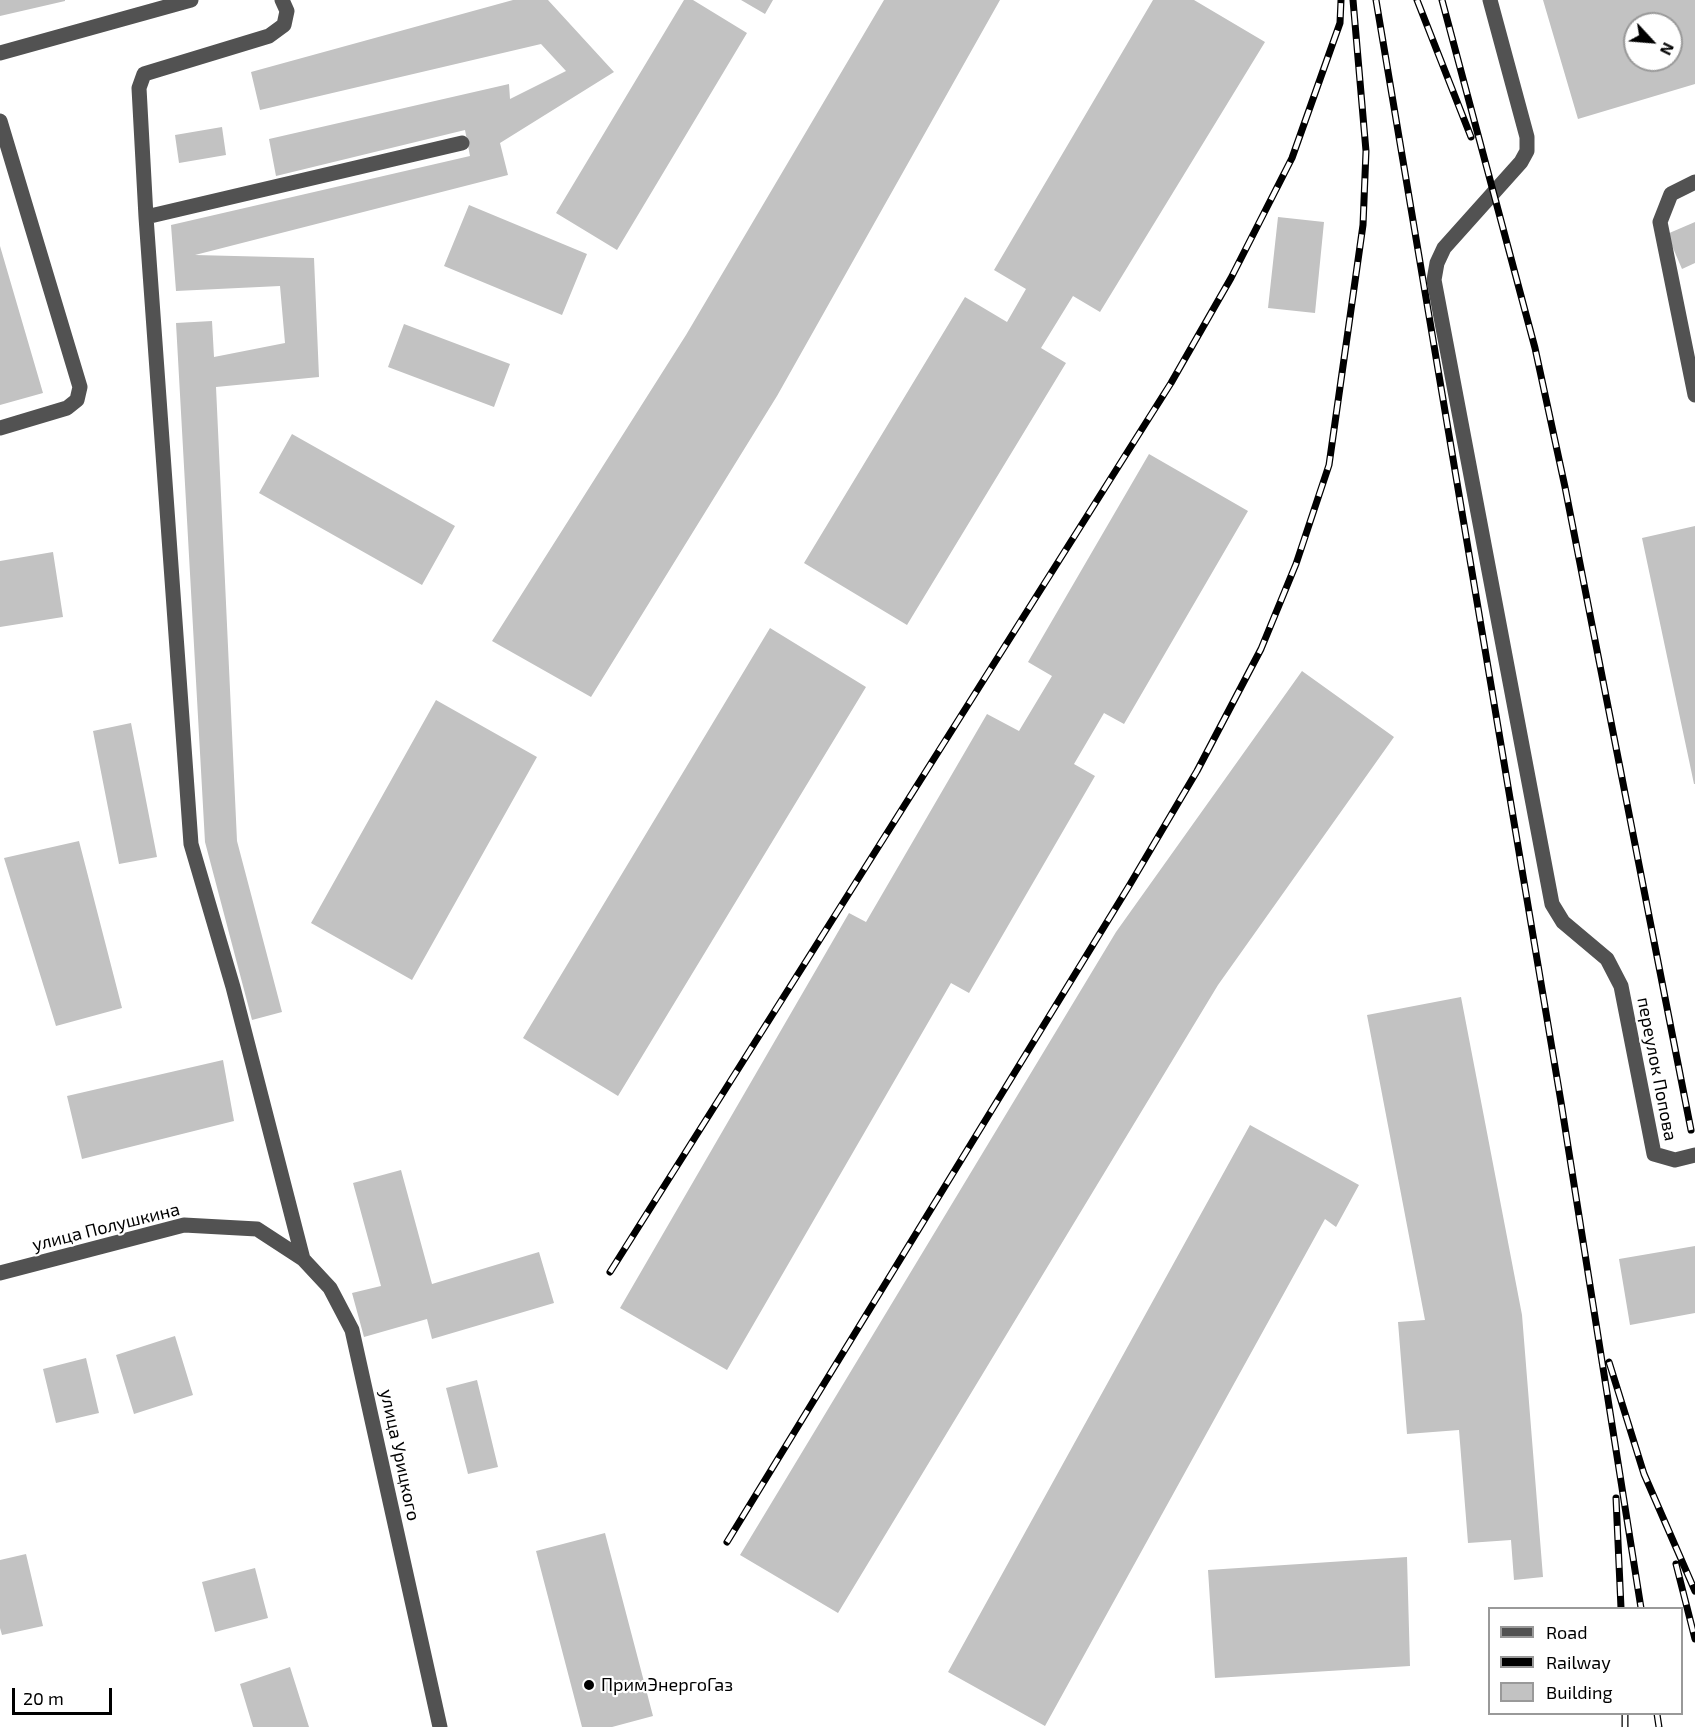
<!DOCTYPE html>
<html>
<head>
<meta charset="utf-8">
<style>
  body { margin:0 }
  #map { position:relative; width:1695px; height:1727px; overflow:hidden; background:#fff; font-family:"Exo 2",sans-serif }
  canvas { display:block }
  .legend { position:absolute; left:1488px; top:1607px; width:195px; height:108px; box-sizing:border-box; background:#fff; border:2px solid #999; margin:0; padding:8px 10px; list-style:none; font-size:18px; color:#000 }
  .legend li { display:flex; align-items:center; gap:12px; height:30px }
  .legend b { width:30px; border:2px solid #999 }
  .north { position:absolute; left:1623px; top:12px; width:60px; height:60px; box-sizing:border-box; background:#fff; border:2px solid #999; border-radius:50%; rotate:116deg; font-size:16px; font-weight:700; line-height:24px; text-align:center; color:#000 }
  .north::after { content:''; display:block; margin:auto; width:21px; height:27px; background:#000; clip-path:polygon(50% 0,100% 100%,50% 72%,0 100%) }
  .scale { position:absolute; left:12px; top:1688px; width:100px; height:27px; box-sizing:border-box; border:3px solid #000; border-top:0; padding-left:8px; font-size:18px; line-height:21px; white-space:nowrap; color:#000; -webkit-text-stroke:4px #fff; paint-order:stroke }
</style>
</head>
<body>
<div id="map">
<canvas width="1695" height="1727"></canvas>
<ul class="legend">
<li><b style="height:8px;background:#525252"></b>Road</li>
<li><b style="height:8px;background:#000"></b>Railway</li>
<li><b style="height:16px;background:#c2c2c2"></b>Building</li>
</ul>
<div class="north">N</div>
<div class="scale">20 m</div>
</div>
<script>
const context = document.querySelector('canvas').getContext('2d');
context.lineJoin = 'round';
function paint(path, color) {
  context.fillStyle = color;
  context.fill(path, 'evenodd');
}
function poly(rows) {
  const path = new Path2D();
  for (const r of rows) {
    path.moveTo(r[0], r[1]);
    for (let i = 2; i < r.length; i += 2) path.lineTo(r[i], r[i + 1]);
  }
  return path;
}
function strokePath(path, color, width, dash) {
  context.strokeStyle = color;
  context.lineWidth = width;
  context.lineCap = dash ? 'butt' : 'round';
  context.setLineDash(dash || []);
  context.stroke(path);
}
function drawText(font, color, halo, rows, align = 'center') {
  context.font = font + ' "Exo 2",sans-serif';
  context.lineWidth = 4.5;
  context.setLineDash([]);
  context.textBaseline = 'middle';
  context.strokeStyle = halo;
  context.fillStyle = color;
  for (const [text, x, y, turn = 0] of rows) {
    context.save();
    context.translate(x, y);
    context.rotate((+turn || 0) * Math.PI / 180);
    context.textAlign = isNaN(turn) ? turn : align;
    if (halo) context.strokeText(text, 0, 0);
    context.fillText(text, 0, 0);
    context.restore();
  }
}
paint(poly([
  [0,0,65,0,65,1,0,16],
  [513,0,548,0,614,72,500,143,508,175,195,255,314,258,319,377,216,387,237,841,282,1012,252,1020,205,842,176,323,212,321,214,357,285,343,280,286,176,291,171,225,470,156,465,130,276,176,269,139,509,84,510,99,566,71,541,44,260,110,251,72],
  [684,0,693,0,747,33,617,250,556,213],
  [741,0,773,0,765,14],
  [884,0,1000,0,777,396,591,697,492,641,686,335],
  [1153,0,1194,0,1265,42,1100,312,1073,296,1041,348,1066,363,907,625,804,563,965,297,1007,322,1026,289,994,270],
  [1543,0,1695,0,1695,84,1578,119],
  [1635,24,1671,24,1671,60,1635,60],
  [222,127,226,155,179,163,175,135],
  [469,205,587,254,562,315,444,266],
  [1278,217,1324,222,1315,313,1268,308],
  [1695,222,1695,263,1682,269,1667,234],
  [0,246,43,393,0,405],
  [404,324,510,364,494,407,388,367],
  [292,434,455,526,422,585,259,493],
  [1149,454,1248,511,1124,724,1104,713,1074,764,1095,776,969,993,951,983,727,1370,620,1308,849,913,866,922,987,714,1019,731,1052,676,1028,662],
  [1695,526,1695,784,1694,784,1642,538],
  [53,552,63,617,0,627,0,561],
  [770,628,866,687,618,1096,523,1038],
  [1302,671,1394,737,1218,985,838,1613,740,1555,1116,932],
  [436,700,537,757,412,980,311,923],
  [131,723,157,857,119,864,93,731],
  [79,841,122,1008,56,1026,4,858],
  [1461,997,1522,1315,1543,1577,1514,1580,1511,1540,1468,1543,1459,1430,1407,1434,1398,1322,1425,1320,1367,1015],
  [223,1060,234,1121,82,1159,67,1096],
  [1250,1125,1359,1185,1336,1227,1325,1219,1045,1726,948,1672],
  [401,1170,432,1284,539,1252,554,1303,432,1339,427,1319,364,1337,352,1293,381,1286,353,1183],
  [1695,1246,1695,1313,1630,1325,1619,1259],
  [175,1336,193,1395,134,1414,116,1355],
  [86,1358,99,1413,56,1423,43,1369],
  [477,1380,498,1467,468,1474,446,1388],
  [605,1533,653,1716,612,1727,582,1727,536,1551],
  [26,1554,43,1626,2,1635,0,1628,0,1560],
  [1407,1557,1410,1666,1215,1678,1208,1570],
  [255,1568,268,1618,215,1632,202,1582],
  [290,1667,309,1727,253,1727,240,1684]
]), '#c2c2c2');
strokePath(poly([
  [1490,0,1527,137,1527,151,1521,162,1444,248,1437,263,1434,280,1552,904,1563,922,1607,959,1621,986,1654,1154,1675,1160,1695,1155],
  [0,53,191,0],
  [0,121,80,387,77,400,67,408,0,428],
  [1695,182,1671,194,1660,222,1695,395],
  [146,217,139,88,144,74,269,36,284,25,287,11,282,0],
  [303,1259,233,987,191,844,146,217,462,143],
  [0,1273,184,1225,257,1229,303,1259,330,1288,352,1330,440,1727]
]), '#525252', 15);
const rail = poly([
  [1376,0,1561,1102,1641,1608],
  [1417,0,1471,137],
  [1442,0,1535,348,1565,487,1691,1130],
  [610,1272,1171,383,1231,278,1292,158,1340,23,1341,0],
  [1609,1362,1644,1474,1695,1591],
  [1616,1498,1621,1608],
  [727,1542,1129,886,1197,771,1261,649,1296,564,1329,465,1363,225,1366,151,1353,0],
  [1676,1564,1695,1639],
  [1625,1714,1625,1727],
  [1657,1714,1659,1727]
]);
strokePath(rail, '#000', 7);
strokePath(rail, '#fff', 4.5, [14]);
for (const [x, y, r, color] of [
  [589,1685,6,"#000"]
]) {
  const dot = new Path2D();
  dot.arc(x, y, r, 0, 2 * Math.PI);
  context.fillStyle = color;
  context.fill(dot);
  strokePath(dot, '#fff', 2);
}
drawText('18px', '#000', '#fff', [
  ["переулок Попова",1657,1069,79],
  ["улица Полушкина",106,1227,-14],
  ["улица Урицкого",400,1455,78]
]);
drawText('18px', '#000', '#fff', [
  ["ПримЭнергоГаз",601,1685]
], 'left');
</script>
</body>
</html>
